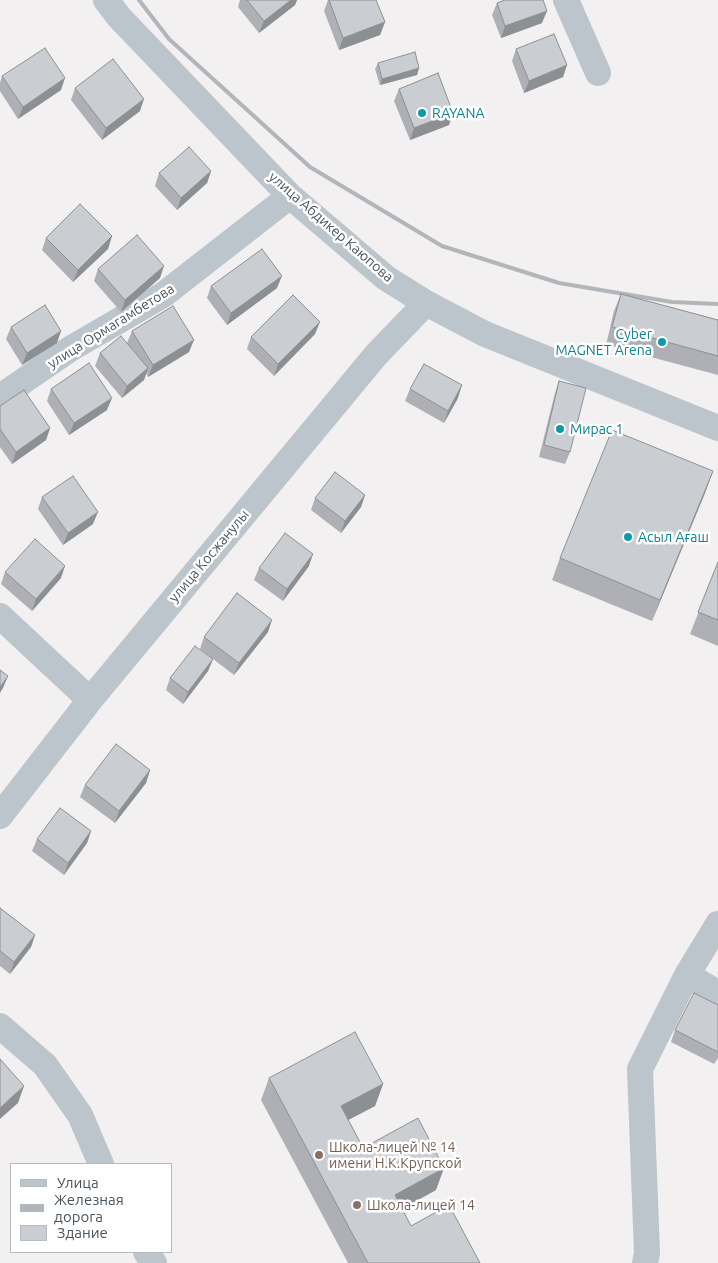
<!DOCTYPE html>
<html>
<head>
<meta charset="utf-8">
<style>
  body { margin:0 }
  #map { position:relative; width:718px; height:1263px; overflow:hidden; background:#f2f0f0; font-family:Ubuntu,sans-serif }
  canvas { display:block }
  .legend { position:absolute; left:10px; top:1163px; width:162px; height:90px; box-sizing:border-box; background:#fff; border:1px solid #b6bbbe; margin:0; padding:6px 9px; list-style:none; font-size:15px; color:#49545c }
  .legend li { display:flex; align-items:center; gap:10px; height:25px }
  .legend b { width:25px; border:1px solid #b6bbbe }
</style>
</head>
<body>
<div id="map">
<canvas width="718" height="1263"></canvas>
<ul class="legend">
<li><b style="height:6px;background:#bcc5cc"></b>Улица</li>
<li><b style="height:6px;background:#b2b6ba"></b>Железная дорога</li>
<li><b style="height:14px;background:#cacdd2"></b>Здание</li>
</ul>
</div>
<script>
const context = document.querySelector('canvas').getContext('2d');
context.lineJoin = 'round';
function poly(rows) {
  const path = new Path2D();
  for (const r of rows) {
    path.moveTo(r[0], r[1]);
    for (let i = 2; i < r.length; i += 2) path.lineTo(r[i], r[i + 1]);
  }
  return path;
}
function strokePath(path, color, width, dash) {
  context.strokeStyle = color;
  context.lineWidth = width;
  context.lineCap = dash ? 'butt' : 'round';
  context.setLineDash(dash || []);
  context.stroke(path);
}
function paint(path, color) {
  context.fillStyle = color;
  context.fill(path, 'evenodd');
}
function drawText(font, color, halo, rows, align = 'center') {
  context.font = font + ' Ubuntu,sans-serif';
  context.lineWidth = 5;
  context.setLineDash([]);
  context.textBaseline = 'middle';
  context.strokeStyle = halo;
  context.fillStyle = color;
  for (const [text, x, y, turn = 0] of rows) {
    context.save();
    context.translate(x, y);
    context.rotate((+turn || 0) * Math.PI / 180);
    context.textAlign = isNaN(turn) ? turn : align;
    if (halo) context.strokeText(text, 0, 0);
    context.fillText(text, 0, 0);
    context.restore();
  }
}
strokePath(poly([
  [106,0,119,17,290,196,386,278,426,303,485,334,718,428],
  [566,0,598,73],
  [0,397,70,349,163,295,290,196],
  [0,616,90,700],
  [0,816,90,700,376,355,426,303],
  [687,975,718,993],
  [0,1026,45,1065,80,1115,101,1164],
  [146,1252,154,1263],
  [645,1263,647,1253,640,1069,687,975,718,924]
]), '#bcc5cc', 26);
strokePath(poly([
  [139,0,169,39,310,167,442,246,559,283,672,302,718,304]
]), '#b2b6ba', 4);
paint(poly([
  [240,0,297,0,295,5,259,33,238,7],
  [328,0,376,0,385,22,380,35,339,50,324,11],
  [497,3,542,23,501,38,492,15],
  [516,49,567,65,563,77,524,93,512,61],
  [378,63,419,68,417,75,380,85,375,69],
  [2,76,61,90,18,119,0,91,0,83],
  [75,88,140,111,102,140,71,100],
  [399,89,453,113,449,125,410,140,394,101],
  [211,171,207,183,177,210,155,186,159,173],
  [112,236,108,249,73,282,42,250,46,238],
  [98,269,160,278,121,312,94,281],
  [211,286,277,288,227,325,207,298],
  [621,294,718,320,718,375,606,345,614,311],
  [11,327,57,343,22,365,6,339],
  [132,331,189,352,148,377,146,373,144,380,122,398,95,366,100,353,127,343],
  [315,334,274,376,247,349,251,337],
  [559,381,570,452,565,464,539,457,555,393],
  [51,389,107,410,69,435,47,401],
  [410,389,458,398,444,423,405,401],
  [0,406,50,428,46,440,12,464,0,447],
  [713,471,705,493,652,621,552,580,560,558],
  [365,495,361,507,341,533,311,510,315,498],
  [42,497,93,524,63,545,38,509],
  [718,562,718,646,690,634],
  [309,566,283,601,254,580,259,568],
  [5,572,61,578,32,611,1,584],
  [268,632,234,675,200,649,204,637],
  [213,659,208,671,183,704,166,690,170,678],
  [150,770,146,783,115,823,80,797,85,785],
  [91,831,87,843,64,875,32,851,37,839],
  [0,908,35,935,31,947,10,974,0,966],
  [718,1005,718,1058,714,1064,671,1042,675,1030],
  [269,1078,383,1084,375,1106,348,1120,363,1148,436,1190,402,1209,411,1226,480,1263,348,1263,261,1100]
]), '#aeb0b5');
paint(poly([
  [291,0,297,0,295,5,259,33,264,21],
  [547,11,542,23,501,38,505,26],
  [385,22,380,35,339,50,343,38],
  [567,65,563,77,524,93,529,81],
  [419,68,417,75,380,85,382,79],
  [65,78,61,90,18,119,23,107],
  [144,99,140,111,102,140,106,128],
  [453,113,449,125,410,140,414,128],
  [211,171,207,183,177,210,181,198],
  [112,236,108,249,73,282,78,270],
  [164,266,160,278,121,312,125,300],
  [282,276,277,288,227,325,231,313],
  [320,322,315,334,274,376,278,364],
  [61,331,57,343,22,365,27,353],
  [194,340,189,352,148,377,153,365],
  [148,368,144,380,122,398,127,386],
  [462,385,458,398,444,423,448,411],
  [112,398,107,410,69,435,74,423],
  [50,428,46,440,12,464,16,452],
  [713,471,705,493,652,621,660,600],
  [365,495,361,507,341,533,345,521],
  [98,512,93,524,63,545,68,533],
  [313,554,309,566,283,601,287,589],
  [65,566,61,578,32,611,36,599],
  [272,620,268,632,234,675,239,663],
  [213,659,208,671,183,704,188,692],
  [8,676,3,688,0,693,0,687],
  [150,770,146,783,115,823,119,811],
  [91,831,87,843,64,875,68,863],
  [35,935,31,947,10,974,14,962],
  [383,1084,375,1106,333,1128,341,1106],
  [24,1086,18,1103,0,1119,0,1108],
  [444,1168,436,1190,387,1217,395,1195]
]), '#8d9093');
const building = poly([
  [247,0,291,0,264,21,247,0],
  [329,0,376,0,385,22,343,38,329,0],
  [505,0,543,0,547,11,505,26,497,3,505,0],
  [554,34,567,65,529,81,516,49,554,34],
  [45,48,65,78,23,107,2,76,45,48],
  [415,52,419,68,382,79,378,63,415,52],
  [113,59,144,99,106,128,75,88,113,59],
  [438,73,453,113,414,128,399,89,438,73],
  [189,147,211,171,181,198,159,173,189,147],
  [80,204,112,236,78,270,46,238,80,204],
  [137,235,164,266,125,300,98,269,137,235],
  [262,249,282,276,231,313,211,286,262,249],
  [621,294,718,320,718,356,612,327,621,294],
  [293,295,320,322,278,364,251,337,293,295],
  [45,305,61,331,27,353,11,327,45,305],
  [173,306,194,340,153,365,132,331,173,306],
  [121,336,148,368,127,386,100,353,121,336],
  [89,363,112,398,74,423,51,389,89,363],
  [424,364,462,385,448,411,410,389,424,364],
  [559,381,586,388,570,452,544,445,559,381],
  [24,390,50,428,16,452,0,429,0,406,24,390],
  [612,430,713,471,660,600,560,558,612,430],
  [335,472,365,495,345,521,315,498,335,472],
  [73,476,98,512,68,533,42,497,73,476],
  [285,533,313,554,287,589,259,568,285,533],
  [35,539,65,566,36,599,5,572,35,539],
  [718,562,718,620,698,612,718,562],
  [237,593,272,620,239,663,204,637,237,593],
  [195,646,213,659,188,692,170,678,195,646],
  [0,670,8,676,0,687,0,670],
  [116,744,150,770,119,811,85,785,116,744],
  [60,808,91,831,68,863,37,839,60,808],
  [0,908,35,935,14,962,0,951,0,908],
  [694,993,718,1005,718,1052,675,1030,694,993],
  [355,1032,383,1084,341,1106,363,1148,418,1118,444,1168,395,1195,411,1226,449,1205,480,1263,368,1263,269,1078,355,1032],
  [0,1059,24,1086,0,1108,0,1059]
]);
paint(building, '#cacdd2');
strokePath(building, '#8d9093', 1);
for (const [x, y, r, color] of [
  [422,113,5,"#0f9aa8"],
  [662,342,5,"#0f9aa8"],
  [560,429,5,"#0f9aa8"],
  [628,537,5,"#0f9aa8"],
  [319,1155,5,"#8d6e63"],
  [357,1205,5,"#8d6e63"]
]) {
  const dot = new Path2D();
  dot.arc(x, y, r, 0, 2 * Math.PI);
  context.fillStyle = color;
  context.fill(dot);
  strokePath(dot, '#fff', 2);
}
drawText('14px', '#0d838f', '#fff', [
  ["RAYANA",432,113],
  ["Cyber",652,334,"right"],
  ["MAGNET Arena",652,350,"right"],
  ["Мирас 1",570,429],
  ["Асыл Ағаш",638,537]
], 'left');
drawText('14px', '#49545c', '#fff', [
  ["улица Абдикер Каюпова",331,227,41],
  ["улица Ормагамбетова",111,326,-32],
  ["улица Косжанулы",209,556,-50]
]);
drawText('14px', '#785e54', '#fff', [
  ["Школа-лицей № 14",329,1147],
  ["имени Н.К.Крупской",329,1163],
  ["Школа-лицей 14",367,1205]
], 'left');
</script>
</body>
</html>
